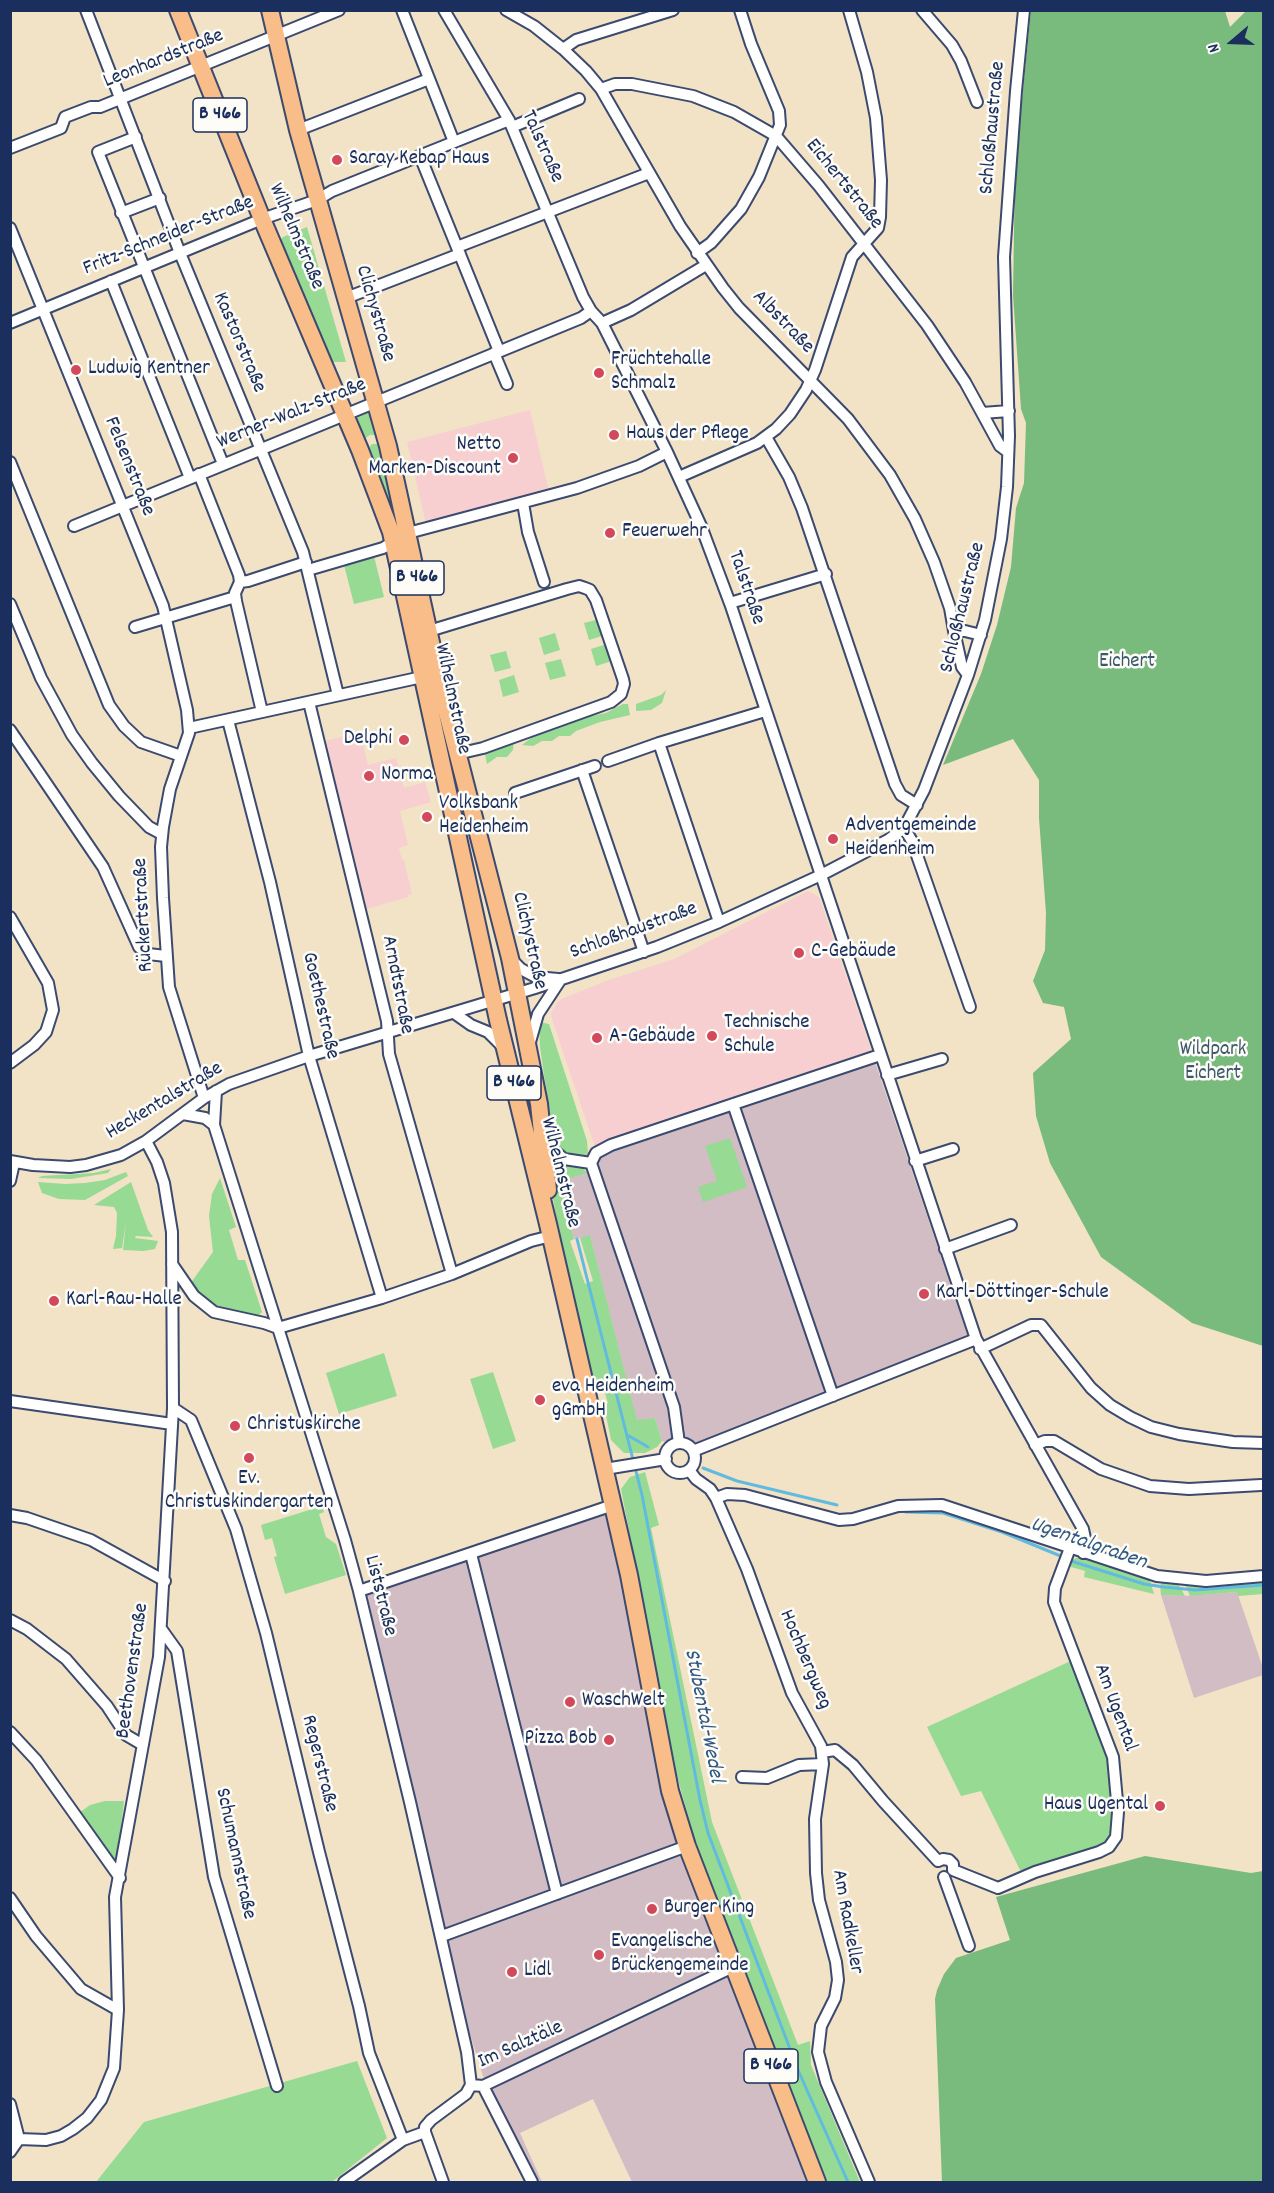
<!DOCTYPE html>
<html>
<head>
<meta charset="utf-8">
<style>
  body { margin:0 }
  #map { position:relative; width:1274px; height:2193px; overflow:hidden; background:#f2e2c6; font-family:Dekko,sans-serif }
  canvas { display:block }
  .frame { position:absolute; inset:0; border:12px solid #1b2f5e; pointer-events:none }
  .north { position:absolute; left:1202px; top:12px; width:60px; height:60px; -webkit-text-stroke:4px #fdfcf7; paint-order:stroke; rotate:251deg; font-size:16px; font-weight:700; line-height:24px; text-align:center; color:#1b2f5e }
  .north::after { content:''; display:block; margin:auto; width:21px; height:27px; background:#1b2f5e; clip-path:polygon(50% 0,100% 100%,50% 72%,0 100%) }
</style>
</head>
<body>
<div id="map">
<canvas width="1274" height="2193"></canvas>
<div class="frame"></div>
<div class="north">N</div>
</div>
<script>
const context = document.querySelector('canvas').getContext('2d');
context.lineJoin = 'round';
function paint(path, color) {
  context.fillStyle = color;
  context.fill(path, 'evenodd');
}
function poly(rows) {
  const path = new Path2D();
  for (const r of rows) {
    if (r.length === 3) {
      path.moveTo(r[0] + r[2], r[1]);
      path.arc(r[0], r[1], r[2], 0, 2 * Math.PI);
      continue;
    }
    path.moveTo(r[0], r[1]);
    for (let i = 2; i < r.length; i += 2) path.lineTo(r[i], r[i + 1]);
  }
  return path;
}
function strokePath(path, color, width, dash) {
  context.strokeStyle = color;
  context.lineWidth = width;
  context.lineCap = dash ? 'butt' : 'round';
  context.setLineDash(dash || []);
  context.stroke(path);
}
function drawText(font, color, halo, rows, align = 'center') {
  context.font = font + ' Dekko,sans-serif';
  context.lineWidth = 5;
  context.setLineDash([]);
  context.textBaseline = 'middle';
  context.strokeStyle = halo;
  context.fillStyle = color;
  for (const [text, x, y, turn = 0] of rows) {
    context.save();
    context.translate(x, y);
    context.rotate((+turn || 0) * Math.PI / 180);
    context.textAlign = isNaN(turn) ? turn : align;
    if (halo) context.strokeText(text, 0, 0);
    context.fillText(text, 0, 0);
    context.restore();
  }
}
paint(poly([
  [530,410,549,492,426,524,407,442],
  [360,732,368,765,396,758,404,788,425,782,431,802,400,811,408,845,399,848,402,860,404,860,412,894,408,895,408,897,366,909,325,741],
  [808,891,819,897,872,1053,595,1147,552,1019,551,1013,557,1003,562,999,606,981,674,959]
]), '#f7cfd0');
paint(poly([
  [872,1053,969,1340,696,1444,684,1437,677,1437,666,1442,662,1441,655,1418,637,1421,590,1236,574,1239,560,1180,588,1173,582,1157,595,1147],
  [607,1510,641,1664,663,1798,672,1828,809,2182,632,2182,593,2099,520,2133,542,2182,535,2182,483,2076,440,1937,353,1589],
  [1237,1592,1263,1668,1263,1675,1194,1698,1161,1595,1185,1596]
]), '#d2bdc5');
paint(poly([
  [307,227,346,362,329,362,279,241,283,237],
  [371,410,377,435,370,435,363,440,353,417],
  [372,444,377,444,381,447,398,528,368,449],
  [374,556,384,597,354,604,344,565],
  [600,619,605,635,589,640,584,623],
  [555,633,560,650,544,655,539,638],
  [607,644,612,661,596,666,591,649],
  [506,651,511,668,495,672,490,655],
  [561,659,566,676,550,680,545,663],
  [514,675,519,692,503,697,499,680],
  [666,690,662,703,651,710,636,711,636,704,661,695],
  [623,704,628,704,630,715,600,722,576,731,570,736,559,736,552,741,542,741,533,746,522,745,531,738,549,729,559,727,576,719,606,713],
  [514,740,513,750,507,757,497,757,487,764,485,754],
  [539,1022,549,1024,587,1141,588,1153,582,1157,569,1156,554,1145,540,1047],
  [730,1138,747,1187,703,1202,698,1187,717,1181,705,1146],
  [551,1157,581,1167,588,1173,560,1181,574,1239,570,1241,585,1284,593,1281,580,1238,590,1235,637,1420,655,1418,662,1441,657,1447,645,1453,624,1453,611,1440,604,1405,608,1403,604,1390,597,1391,591,1373,561,1242,552,1193],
  [111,1169,108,1173,71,1179,38,1178,42,1176,94,1173],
  [126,1172,128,1176,85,1200,59,1199,42,1193,38,1182,65,1184,85,1183,105,1180],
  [220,1178,236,1227,229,1230,238,1260,245,1260,262,1312,256,1318,216,1309,194,1291,190,1284,213,1252,209,1216,212,1194],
  [131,1182,148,1230,153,1237,136,1236,135,1238,158,1241,155,1249,143,1251,123,1250,126,1223,122,1248,113,1249,116,1236,117,1213,114,1207,94,1205],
  [384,1353,397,1396,339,1414,326,1373],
  [493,1372,516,1441,493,1449,470,1379],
  [645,1472,659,1525,651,1528,712,1822,798,2045,810,2041,811,2065,860,2182,826,2182,716,1902,697,1848,674,1765,621,1489,630,1477],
  [322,1506,324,1512,319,1514,326,1537,336,1544,346,1575,285,1594,274,1557,277,1556,272,1538,265,1540,261,1525],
  [1081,1557,1149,1577,1154,1594,1084,1577,1085,1571,1068,1566,1073,1559],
  [1263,1580,1263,1594,1238,1596,1237,1592,1190,1596,1185,1584],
  [1164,1581,1179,1585,1185,1596,1161,1595,1160,1585],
  [1075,1659,1105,1732,1118,1812,1109,1847,1035,1872,1020,1870,981,1791,961,1796,927,1727],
  [105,1801,124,1801,116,1869,79,1813,90,1805],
  [357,2061,387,2138,332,2182,96,2182,144,2122]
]), '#97da93');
paint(poly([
  [1031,11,1225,11,1230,27,1246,11,1263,11,1263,1346,1192,1323,1101,1257,1050,1163,1036,1116,1033,1073,1071,1039,1064,1007,1043,1003,1033,981,1045,950,1046,913,1039,818,1039,780,1013,739,943,765,981,674,997,625,1011,567,1016,508,1024,483,1026,423,1021,409,1013,295,1015,169],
  [1145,1856,1251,1873,1263,1871,1263,2182,942,2182,935,1999,937,1990,944,1974,956,1958,1010,1940,996,1897]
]), '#79ba7d');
strokePath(poly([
  [577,1239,642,1495,700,1800,708,1833,798,2070,848,2182],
  [629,1436,648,1447],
  [703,1468,737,1481,837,1505],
  [906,1512,943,1513,1002,1532,1063,1557],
  [1068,1560,1144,1584,1164,1587,1195,1590,1264,1585]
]), '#61bbdf', 3);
const minor = poly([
  [86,10,180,253,303,552,338,695],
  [402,10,454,142],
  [444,10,509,120,583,297,591,311,602,323,667,452,701,526,731,606,976,1339,1083,1529,1086,1543,1083,1553],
  [506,10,534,26,563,49,586,71,601,89,680,226,723,288,739,308,848,419,890,475,915,519,934,562,950,608,954,631,965,631,981,635],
  [922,10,952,45,961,61,977,102],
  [563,49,576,40,673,10],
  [601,89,615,84,632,84,693,96,734,112,776,136,819,186,927,325,965,382,982,413,1009,411],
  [512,127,579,99],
  [298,130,429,79],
  [136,137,98,152,223,464],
  [10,148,61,128,65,117,91,107,100,107,339,10],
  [420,156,499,351],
  [121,213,160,198],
  [10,228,163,606,187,710,189,733,170,789,163,827,161,847,163,898,169,987,204,1098],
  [457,247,649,173],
  [697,253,711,243,741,209,759,177,780,125,779,111,751,44,740,10],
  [111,281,190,478],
  [346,298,460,254],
  [10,323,262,219,317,200,332,191,509,120],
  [602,323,631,310,706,265],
  [494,353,507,384],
  [982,413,1000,446,1008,452],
  [766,437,789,477,802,508,895,784,901,795,917,805],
  [10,462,109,705,124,726,141,742,181,756],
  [199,474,239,575,240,582,235,593,236,601,262,712],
  [679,477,757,443,776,429,790,414,806,390,815,370,852,257,878,228,880,217,881,180,876,118,867,72,849,10],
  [523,503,528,532,544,582],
  [74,526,581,318,591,311],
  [308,570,383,548,408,533,577,488,639,466,667,452],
  [240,582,248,581,306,562],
  [730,603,826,574],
  [10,604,41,678,72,735,92,763,119,796,149,827,162,834],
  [135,627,235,597],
  [429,631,567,589,579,586,585,588,590,590,596,600,623,679,624,684,621,694,611,702,483,748,457,754],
  [954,631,962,667,968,675],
  [309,702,387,1021,389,1054,452,1274],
  [228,720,270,882,309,1056,382,1298],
  [189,728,422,677],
  [10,730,103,867,139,947,148,954,166,956],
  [659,743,719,922],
  [608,761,659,743,765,711],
  [582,770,644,952],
  [515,793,595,766],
  [904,828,912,841,970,1007],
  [10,917,48,983,53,1010,46,1032,34,1045,10,1063],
  [511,959,521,969,536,977,558,979],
  [454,1013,471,1025,488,1032,502,1046],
  [530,1042,538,1014,561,979],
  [887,1075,942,1059],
  [216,1091,214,1125,345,1540,359,1591,410,1802,467,2052,471,2085,466,2094,431,2120,425,2127,425,2132],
  [733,1104,833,1396],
  [183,1114,205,1118,214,1125],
  [543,1141,564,1159,591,1163],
  [10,1161,33,1165,70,1167,86,1165,121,1155,146,1141,204,1098,229,1084,309,1056,535,988,657,947,719,922,821,875,888,840,904,828,924,790,968,675,985,620,1001,539,1007,487,1009,436,1004,257,1016,91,1024,10],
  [915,1161,953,1149],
  [591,1163,596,1153,611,1145,880,1055],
  [591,1163,674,1407,679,1443],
  [10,1181,14,1163],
  [945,1249,1011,1225],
  [172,1264,194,1296,214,1312,264,1323,278,1328,382,1298,452,1274,531,1241,551,1236],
  [980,1349,1031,1325,1041,1325,1091,1388,1110,1405,1130,1417,1151,1427,1179,1434,1233,1442,1264,1443],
  [10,1401,172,1424],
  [173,1408,191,1420,236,1529,266,1633,319,1852,359,2006,369,2053,403,2140],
  [680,1458,15],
  [1035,1445,1045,1441,1054,1441,1101,1469,1150,1486,1189,1489,1261,1485],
  [693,1451,976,1339],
  [605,1469,666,1459],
  [689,1470,696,1479,710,1489,716,1498,747,1569,792,1693,821,1746,823,1764,815,1819,816,1873,819,1900,836,1962,838,1980,835,1998,821,2026,818,2052,826,2082,869,2182],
  [716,1498,727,1494,745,1495,839,1520,853,1519,898,1506,942,1505,1157,1576,1206,1581,1264,1576],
  [10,1515,27,1518,91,1540,165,1581],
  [471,1554,557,1894],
  [359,1591,613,1505],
  [10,1620,27,1629,66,1659,107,1706,126,1735,143,1745],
  [162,1630,177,1651,214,1877,277,2086],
  [10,1732,36,1760,120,1878],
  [822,1752,835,1750,853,1765,883,1801,938,1861],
  [742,1777,767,1778,799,1765,823,1764],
  [938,1861,943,1859,949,1860,953,1864,953,1870],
  [953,1870,998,1888,1035,1872,1099,1852,1109,1847,1116,1837,1118,1812,1113,1757,1054,1602,1055,1588,1070,1548],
  [944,1877,969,1946],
  [10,1898,36,1936,81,1989,118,2010],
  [442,1936,687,1846],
  [471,2085,483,2086,733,1967],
  [483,2086,532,2182],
  [10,2104,19,2139,10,2152],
  [425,2132,443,2182],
  [10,2136,19,2139,46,2140,61,2136,73,2129,87,2118,101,2100,114,2068,118,2010,115,1897,159,1657,173,1408,172,1232,164,1183,157,1162,146,1141],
  [344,2182,403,2140,425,2132]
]);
const primary = poly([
  [178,10,262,219,360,450,391,532,498,1020,548,1224,629,1575,670,1791,687,1846,817,2182],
  [270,10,298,130,388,446,442,693,510,958,539,1104,548,1190]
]);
strokePath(minor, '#3b4a6e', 14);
strokePath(primary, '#3b4a6e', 20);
strokePath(minor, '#fff', 10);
strokePath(primary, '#f8bd89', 16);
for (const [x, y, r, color] of [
  [337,160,6,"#d1495b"],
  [76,370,6,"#d1495b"],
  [599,373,6,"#d1495b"],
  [614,435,6,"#d1495b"],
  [513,458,6,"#d1495b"],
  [610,533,6,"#d1495b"],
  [404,740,6,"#d1495b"],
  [369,776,6,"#d1495b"],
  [427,817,6,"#d1495b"],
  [833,839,6,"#d1495b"],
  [799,953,6,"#d1495b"],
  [712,1036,6,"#d1495b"],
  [597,1038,6,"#d1495b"],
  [924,1294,6,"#d1495b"],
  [54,1301,6,"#d1495b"],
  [540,1400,6,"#d1495b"],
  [235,1426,6,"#d1495b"],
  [249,1458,6,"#d1495b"],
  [570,1702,6,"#d1495b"],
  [609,1740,6,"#d1495b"],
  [1160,1806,6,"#d1495b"],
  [652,1909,6,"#d1495b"],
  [599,1955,6,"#d1495b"],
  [512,1972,6,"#d1495b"]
]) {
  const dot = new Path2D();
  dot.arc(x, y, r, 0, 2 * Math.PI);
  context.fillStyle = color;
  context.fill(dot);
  strokePath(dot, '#fdfcf7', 2);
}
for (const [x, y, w] of [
  [220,115,54],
  [417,578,54],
  [514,1083,54],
  [771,2066,54]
]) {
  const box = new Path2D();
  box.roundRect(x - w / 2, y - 17, w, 34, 4.5);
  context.fillStyle = '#fdfcf7';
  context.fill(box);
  strokePath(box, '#1b2f5e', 1.5);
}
drawText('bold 20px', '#1b2f5e', null, [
  ["B 466",220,115],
  ["B 466",417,578],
  ["B 466",514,1083],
  ["B 466",771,2066]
]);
drawText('21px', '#1b2f5e', '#fdfcf7', [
  ["Leonhardstraße",164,60,-22],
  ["Schloßhaustraße",994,128,-85],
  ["Talstraße",541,147,66],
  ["Eichertstraße",843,185,51],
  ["Fritz-Schneider-Straße",169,237,-22],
  ["Wilhelmstraße",295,237,67],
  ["Clichystraße",374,314,74],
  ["Albstraße",782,323,46],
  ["Kastorstraße",238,343,67],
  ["Werner-Walz-Straße",292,415,-22],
  ["Felsenstraße",128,467,68],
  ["Talstraße",745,588,71],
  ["Schloßhaustraße",964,608,-76],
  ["Wilhelmstraße",451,699,78],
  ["Rückertstraße",145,915,-93],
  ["Schloßhaustraße",634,932,-20],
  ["Clichystraße",528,941,77],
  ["Arndtstraße",396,985,79],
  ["Goethestraße",319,1006,77],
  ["Heckentalstraße",165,1102,-31],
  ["Wilhelmstraße",559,1173,76],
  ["Liststraße",379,1596,76],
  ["Hochbergweg",804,1660,67],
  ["Beethovenstraße",134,1671,-82],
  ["Am Ugental",1114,1708,70],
  ["Regerstraße",318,1764,76],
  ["Schumannstraße",234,1854,78],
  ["Am Radkeller",846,1922,80],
  ["Im Salztäle",521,2046,-24]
]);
drawText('21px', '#1b2f5e', '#fdfcf7', [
  ["Saray Kebap Haus",349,160],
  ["Früchtehalle",611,361],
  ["Schmalz",611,385],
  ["Ludwig Kentner",88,370],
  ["Haus der Pflege",626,435],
  ["Netto",501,446,"right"],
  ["Marken-Discount",501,470,"right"],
  ["Feuerwehr",622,533],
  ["Delphi",392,740,"right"],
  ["Norma",381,776],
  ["Volksbank",439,805],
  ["Heidenheim",439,829],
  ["Adventgemeinde",845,827],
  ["Heidenheim",845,851],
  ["C-Gebäude",811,953],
  ["Technische",724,1024],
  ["Schule",724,1048],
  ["A-Gebäude",609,1038],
  ["Karl-Döttinger-Schule",936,1294],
  ["Karl-Rau-Halle",66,1301],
  ["eva Heidenheim",552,1388],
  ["gGmbH",552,1412],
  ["Christuskirche",247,1426],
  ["Ev.",249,1480,"center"],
  ["Christuskindergarten",249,1504,"center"],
  ["WaschWelt",582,1702],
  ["Pizza Bob",597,1740,"right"],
  ["Haus Ugental",1148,1806,"right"],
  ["Burger King",664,1909],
  ["Evangelische",611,1943],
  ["Brückengemeinde",611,1967],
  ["Lidl",524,1972]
], 'left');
drawText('21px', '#3a5a6b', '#fdfcf7', [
  ["Eichert",1127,663],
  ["Wildpark",1213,1051],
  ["Eichert",1213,1075]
]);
drawText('italic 22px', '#305985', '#fdfcf7', [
  ["Ugentalgraben",1088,1545,19],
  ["Stubental-Wedel",702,1716,79]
]);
</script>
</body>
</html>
